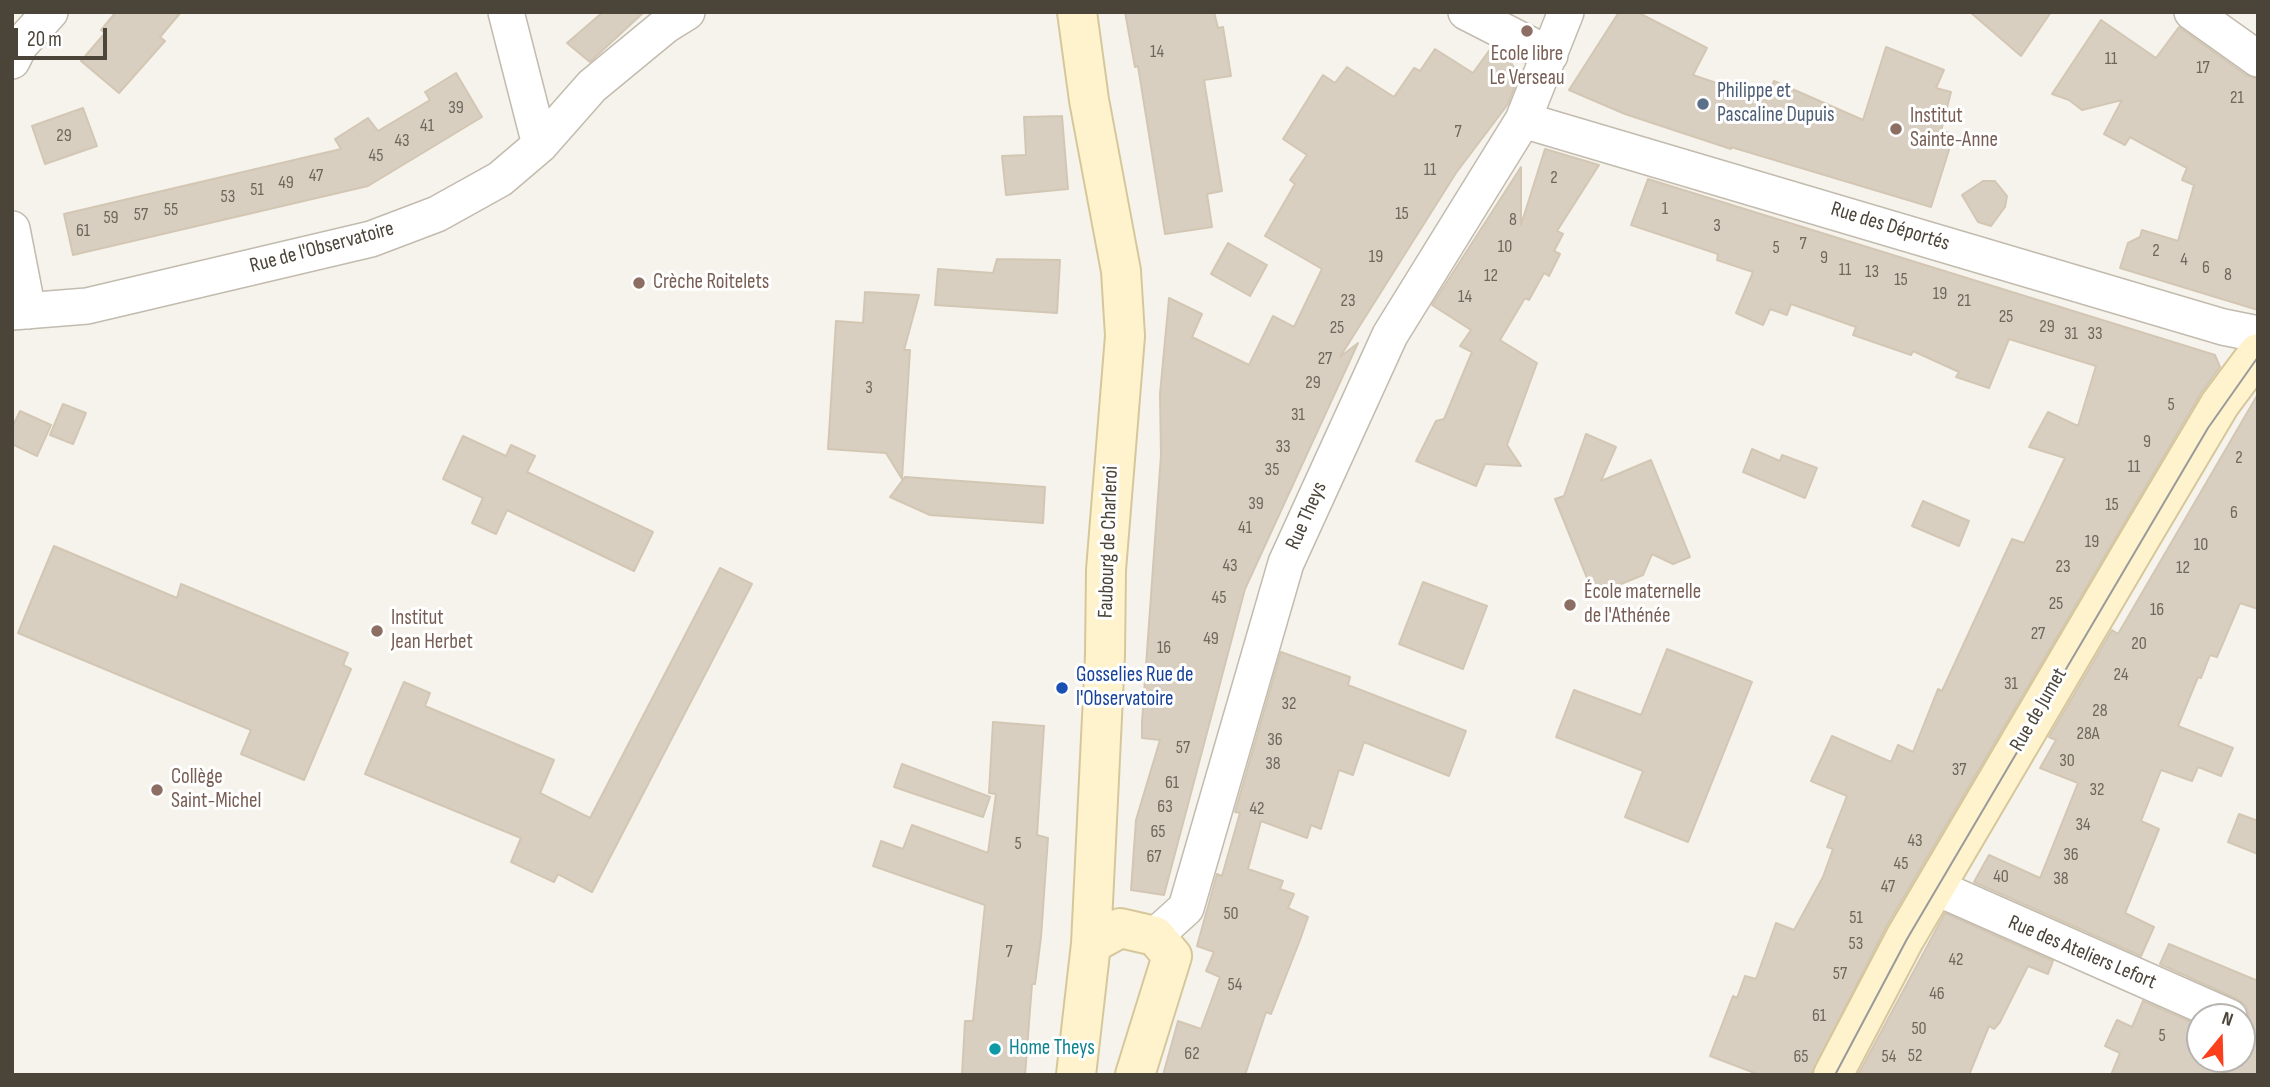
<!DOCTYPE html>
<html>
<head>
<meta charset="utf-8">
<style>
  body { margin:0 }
  #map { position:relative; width:2270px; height:1087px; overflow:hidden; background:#f6f3ec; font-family:"Sofia Sans Condensed",sans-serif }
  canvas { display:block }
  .frame { position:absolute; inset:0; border:14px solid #4b4439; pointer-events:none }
  .north { position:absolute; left:2186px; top:1003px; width:70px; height:70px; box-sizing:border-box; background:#fff; border:2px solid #b7b4b0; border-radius:50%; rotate:19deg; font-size:19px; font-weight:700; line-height:28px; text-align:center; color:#4b4439 }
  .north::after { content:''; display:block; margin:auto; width:24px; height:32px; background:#fc3f1d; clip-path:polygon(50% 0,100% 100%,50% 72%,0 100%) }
  .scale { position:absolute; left:14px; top:28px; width:93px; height:32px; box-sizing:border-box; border:4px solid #4b4439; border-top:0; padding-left:9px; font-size:21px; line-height:24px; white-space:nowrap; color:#4b4439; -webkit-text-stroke:5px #fff; paint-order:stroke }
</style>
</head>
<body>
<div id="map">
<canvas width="2270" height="1087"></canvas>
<div class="frame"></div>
<div class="north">N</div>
<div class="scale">20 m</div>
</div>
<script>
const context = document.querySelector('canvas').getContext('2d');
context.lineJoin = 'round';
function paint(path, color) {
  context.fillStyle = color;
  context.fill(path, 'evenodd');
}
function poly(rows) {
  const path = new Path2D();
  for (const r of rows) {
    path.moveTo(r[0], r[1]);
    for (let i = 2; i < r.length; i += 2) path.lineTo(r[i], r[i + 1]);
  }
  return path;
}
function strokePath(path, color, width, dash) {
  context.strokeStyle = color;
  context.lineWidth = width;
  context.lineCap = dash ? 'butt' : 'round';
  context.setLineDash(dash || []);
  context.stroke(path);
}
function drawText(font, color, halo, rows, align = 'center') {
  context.font = font + ' "Sofia Sans Condensed",sans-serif';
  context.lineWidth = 6;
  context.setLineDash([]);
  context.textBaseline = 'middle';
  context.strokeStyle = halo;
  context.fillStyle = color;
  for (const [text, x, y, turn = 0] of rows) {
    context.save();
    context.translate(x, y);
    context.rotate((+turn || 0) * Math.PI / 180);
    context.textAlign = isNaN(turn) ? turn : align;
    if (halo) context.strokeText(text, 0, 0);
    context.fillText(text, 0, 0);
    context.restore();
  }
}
const building = poly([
  [116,12,181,12,160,37,165,41,119,93,81,61,105,33,101,30,116,12],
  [603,12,644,12,590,62,567,43,603,12],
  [1125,12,1214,12,1218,28,1223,27,1231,76,1204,80,1222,191,1207,194,1212,227,1165,234,1138,66,1135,67,1125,12],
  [1619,12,1637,12,1707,48,1693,75,1766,100,1774,81,1863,120,1886,47,1944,70,1936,88,1951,92,1941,131,1954,134,1931,207,1731,147,1731,149,1625,114,1569,90,1619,12],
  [1970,12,2051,12,2021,56,1970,12],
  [2101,20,2156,58,2179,27,2246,75,2258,79,2258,310,2120,268,2128,243,2140,237,2142,230,2178,241,2194,185,2182,180,2187,168,2176,162,2130,137,2125,145,2104,134,2122,100,2082,110,2069,100,2052,94,2101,20],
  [1491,48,1507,56,1519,76,1508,104,1456,173,1340,357,1358,343,1245,589,1164,895,1131,890,1136,820,1160,740,1142,738,1142,722,1161,455,1160,394,1169,298,1202,314,1192,337,1249,365,1273,316,1294,327,1322,269,1265,236,1295,184,1290,180,1307,155,1283,139,1323,75,1335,83,1347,67,1394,97,1414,68,1420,71,1435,49,1473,73,1491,48],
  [456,73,482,117,368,186,73,255,64,214,341,149,335,139,368,118,378,131,430,100,425,92,456,73],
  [83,108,97,146,45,164,32,126,83,108],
  [1062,116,1068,189,1006,195,1002,156,1026,155,1024,117,1062,116],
  [1545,149,1599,165,1557,231,1563,234,1554,251,1560,254,1549,276,1544,273,1529,300,1525,298,1500,340,1537,363,1507,445,1521,466,1485,464,1476,486,1416,461,1436,421,1444,419,1472,352,1460,346,1471,330,1432,305,1521,167,1521,225,1545,149],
  [1648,179,2215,355,2220,367,2201,393,1886,927,1811,1075,1760,1075,1710,1056,1733,996,1737,998,1745,976,1756,979,1776,923,1794,930,1823,877,1833,849,1827,847,1847,796,1811,781,1832,736,1891,762,1898,745,1913,752,1938,689,1942,691,2012,539,2024,543,2065,458,2029,447,2048,412,2078,426,2096,366,2009,339,1989,388,1956,377,1959,372,1913,351,1911,355,1853,335,1856,327,1791,304,1787,315,1770,309,1763,325,1736,313,1753,272,1717,260,1718,254,1631,225,1648,179],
  [1983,181,1995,181,2007,196,2005,207,1991,226,1978,222,1962,195,1983,181],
  [1228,243,1267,265,1250,296,1211,274,1228,243],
  [997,259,1060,260,1057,313,935,305,938,269,993,273,997,259],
  [865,292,919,295,904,350,910,350,902,479,886,453,828,449,836,321,863,323,865,292],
  [2258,394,2258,609,2240,603,2217,657,2210,655,2201,678,2198,677,2178,726,2233,748,2221,776,2198,767,2192,781,2161,770,2141,821,2159,829,2125,913,2154,927,2141,956,1974,882,1989,855,2040,878,2078,783,2040,768,2056,740,2049,737,2112,630,2118,634,2258,394],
  [63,404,86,413,73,444,50,435,63,404],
  [20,411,51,425,37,456,12,444,12,428,20,411],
  [1586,434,1616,447,1601,481,1651,460,1690,557,1673,564,1652,554,1643,575,1594,595,1555,499,1564,496,1586,434],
  [463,436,506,456,511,445,535,456,527,472,653,532,634,571,507,510,496,534,472,523,483,498,443,479,463,436],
  [1752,449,1780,461,1782,455,1817,468,1805,498,1743,472,1752,449],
  [905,477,1045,487,1043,523,930,515,890,497,905,477],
  [1923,501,1969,521,1959,546,1912,526,1923,501],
  [54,546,177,598,181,584,348,653,343,665,351,669,304,780,241,754,251,730,18,633,54,546],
  [720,568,752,584,592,892,558,874,554,882,511,862,521,838,365,774,404,682,430,693,425,706,554,760,540,793,590,818,720,568],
  [1423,582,1487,606,1463,669,1399,644,1423,582],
  [1667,649,1752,682,1688,842,1625,817,1643,771,1556,737,1574,690,1641,715,1667,649],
  [1281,652,1350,677,1348,685,1466,731,1449,776,1364,742,1353,775,1339,770,1321,829,1311,825,1307,838,1261,821,1248,869,1283,881,1280,889,1294,894,1288,908,1308,917,1300,940,1271,1014,1266,1012,1245,1075,1163,1075,1178,1021,1201,1029,1220,977,1206,971,1214,952,1197,946,1217,874,1222,876,1240,813,1235,812,1281,652],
  [993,722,1044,726,1037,835,1048,838,1041,937,1035,984,1032,984,1025,1075,962,1075,965,1021,973,1021,985,905,873,866,881,841,903,849,912,825,988,853,996,794,989,793,993,722],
  [902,764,990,797,983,817,894,787,902,764],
  [2239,814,2258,821,2258,854,2228,842,2239,814],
  [1945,913,2053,961,2048,974,2028,966,2000,1022,1994,1029,1989,1026,1969,1075,1858,1075,1945,913],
  [2169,944,2258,981,2258,1075,2111,1075,2120,1053,2105,1046,2117,1020,2132,1027,2143,1001,2200,1026,2200,1059,2242,1059,2242,1032,2249,1016,2246,1006,2237,999,2160,964,2169,944]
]);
paint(building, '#d8cfc1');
strokePath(building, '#d3c7b4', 2);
const minor = poly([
  [506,12,540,145],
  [1466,12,1550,55],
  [2192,12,2258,59],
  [12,61,20,45,50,12],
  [1523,120,2223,327,2258,334],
  [12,229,28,311],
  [12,312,87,306,371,239,437,214,500,179,540,145,592,86,666,25,687,12],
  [1935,887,2229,1017],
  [1155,936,1186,908,1286,563,1390,335,1523,120,1566,12]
]);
const secondary = poly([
  [1091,944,1120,928,1155,936,1172,956,1135,1075],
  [1076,1075,1091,944,1105,655,1106,570,1125,336,1121,271,1089,100,1077,12],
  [1833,1075,1905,938,2141,537,2220,404,2258,353]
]);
strokePath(minor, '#c2bbae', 38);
strokePath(secondary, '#d6c79b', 42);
strokePath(minor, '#fff', 35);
strokePath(secondary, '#fff3cd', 38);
strokePath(poly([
  [1835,1075,1907,939,2208,428,2258,357]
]), '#9a9a9a', 2);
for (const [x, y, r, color] of [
  [1527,31,7,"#8d6e63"],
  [1703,104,7,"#5c6f8a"],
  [1896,129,7,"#8d6e63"],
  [639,283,7,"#8d6e63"],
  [1570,605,7,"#8d6e63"],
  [377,631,7,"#8d6e63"],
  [1062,688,7,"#1a4fb4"],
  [157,790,7,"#8d6e63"],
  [995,1049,7,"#0f9aa8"]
]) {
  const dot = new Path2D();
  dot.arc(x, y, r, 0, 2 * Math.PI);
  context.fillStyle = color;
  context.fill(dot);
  strokePath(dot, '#fff', 2.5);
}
drawText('18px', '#6e675b', null, [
  ["14",1157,52],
  ["11",2111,59],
  ["17",2203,68],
  ["21",2237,98],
  ["39",456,108],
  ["41",427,126],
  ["7",1458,132],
  ["29",64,136],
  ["43",402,141],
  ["45",376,156],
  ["11",1430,170],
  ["47",316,176],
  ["2",1554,178],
  ["49",286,183],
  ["51",257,190],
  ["53",228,197],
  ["1",1665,209],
  ["55",171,210],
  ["15",1402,214],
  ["57",141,215],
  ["59",111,218],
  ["8",1513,220],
  ["3",1717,226],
  ["61",83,231],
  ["7",1803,244],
  ["10",1505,247],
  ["5",1776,248],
  ["2",2156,251],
  ["19",1376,257],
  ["9",1824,258],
  ["4",2184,260],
  ["6",2206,268],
  ["11",1845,270],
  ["13",1872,272],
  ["8",2228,275],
  ["12",1491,276],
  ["15",1901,280],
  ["19",1940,294],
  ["14",1465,297],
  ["23",1348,301],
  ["21",1964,301],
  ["25",2006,317],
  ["29",2047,327],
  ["25",1337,328],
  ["31",2071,334],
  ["33",2095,334],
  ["27",1325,359],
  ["29",1313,383],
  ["3",869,388],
  ["5",2171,405],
  ["31",1298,415],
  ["9",2147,442],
  ["33",1283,447],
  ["2",2239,458],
  ["11",2134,467],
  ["35",1272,470],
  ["39",1256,504],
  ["15",2112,505],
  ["6",2234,513],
  ["41",1245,528],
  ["19",2092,542],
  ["10",2201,545],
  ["43",1230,566],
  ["23",2063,567],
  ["12",2183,568],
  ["45",1219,598],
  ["25",2056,604],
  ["16",2157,610],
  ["27",2038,634],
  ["49",1211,639],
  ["20",2139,644],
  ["16",1164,648],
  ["24",2121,675],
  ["31",2011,684],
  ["32",1289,704],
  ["28",2100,711],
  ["28A",2088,734],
  ["36",1275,740],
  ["57",1183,748],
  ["30",2067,761],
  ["38",1273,764],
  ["37",1959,770],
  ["61",1172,783],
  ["32",2097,790],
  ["63",1165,807],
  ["42",1257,809],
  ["34",2083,825],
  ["65",1158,832],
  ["43",1915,841],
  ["5",1018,844],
  ["36",2071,855],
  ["67",1154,857],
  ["45",1901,864],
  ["40",2001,877],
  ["38",2061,879],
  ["47",1888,887],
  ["50",1231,914],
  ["51",1856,918],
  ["53",1856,944],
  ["7",1009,952],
  ["42",1956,960],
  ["57",1840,974],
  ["54",1235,985],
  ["46",1937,994],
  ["61",1819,1016],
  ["50",1919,1029],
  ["5",2162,1036],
  ["62",1192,1054],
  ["52",1915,1056],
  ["65",1801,1057],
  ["54",1889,1057]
]);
drawText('21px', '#785e54', '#fff', [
  ["Ecole libre",1527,55,"center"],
  ["Le Verseau",1527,79,"center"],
  ["Institut",1910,117],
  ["Sainte-Anne",1910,141],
  ["Crèche Roitelets",653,283],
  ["École maternelle",1584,593],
  ["de l'Athénée",1584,617],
  ["Institut",391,619],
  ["Jean Herbet",391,643],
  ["Collège",171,778],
  ["Saint-Michel",171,802]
], 'left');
drawText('21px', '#4e5e75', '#fff', [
  ["Philippe et",1717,92],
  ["Pascaline Dupuis",1717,116]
], 'left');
drawText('21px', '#4b4439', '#fff', [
  ["Rue des Déportés",1890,227,17],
  ["Rue de l'Observatoire",322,248,-15],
  ["Rue Theys",1307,516,-66],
  ["Faubourg de Charleroi",1109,542,-88],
  ["Rue de Jumet",2039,710,-60],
  ["Rue des Ateliers Lefort",2082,953,23]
]);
drawText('21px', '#164399', '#fff', [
  ["Gosselies Rue de",1076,676],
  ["l'Observatoire",1076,700]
], 'left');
drawText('21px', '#0d838f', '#fff', [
  ["Home Theys",1009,1049]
], 'left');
</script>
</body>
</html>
